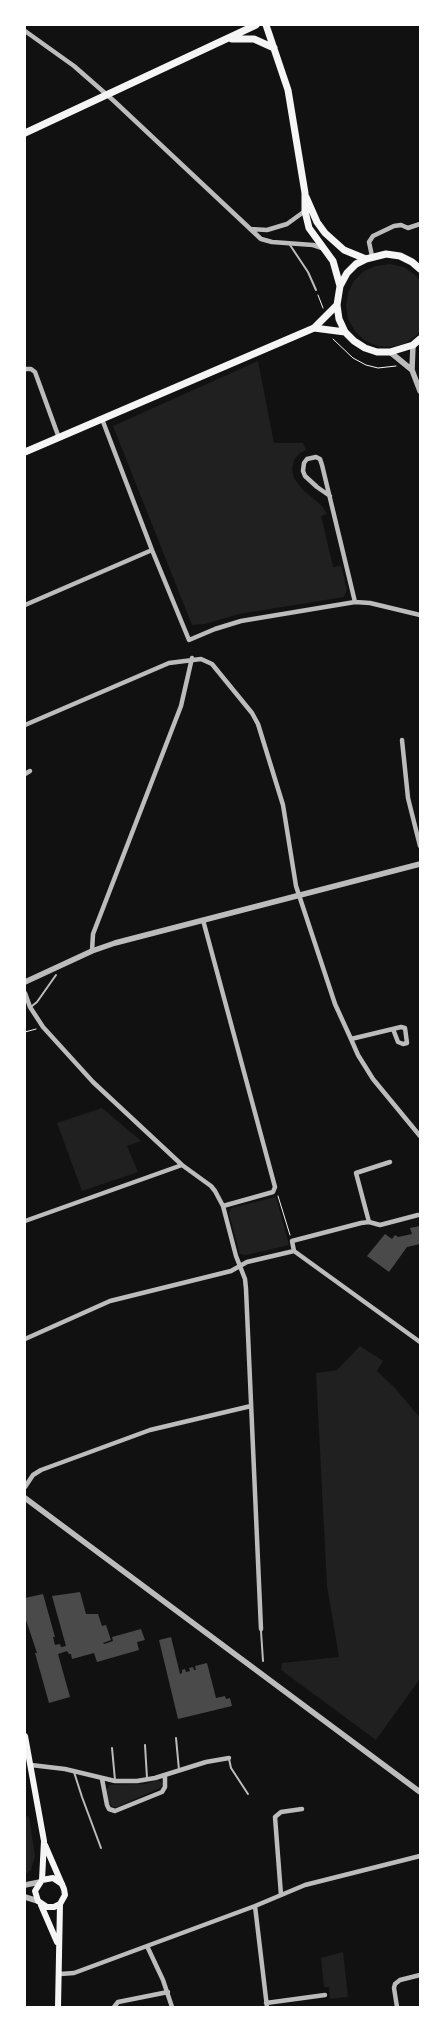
<!DOCTYPE html>
<html>
<head>
<meta charset="utf-8">
<style>
  body { margin:0 }
  #map { position:relative; width:445px; height:2032px; overflow:hidden; background:#111; font-family:"Noto Sans",sans-serif }
  canvas { display:block }
  .frame { position:absolute; inset:0; border:26px solid #fff; pointer-events:none }
</style>
</head>
<body>
<div id="map">
<canvas width="445" height="2032"></canvas>
<div class="frame"></div>
</div>
<script>
const context = document.querySelector('canvas').getContext('2d');
context.lineJoin = 'round';
function paint(path, color) {
  context.fillStyle = color;
  context.fill(path, 'evenodd');
}
function poly(rows) {
  const path = new Path2D();
  for (const r of rows) {
    path.moveTo(r[0], r[1]);
    for (let i = 2; i < r.length; i += 2) path.lineTo(r[i], r[i + 1]);
  }
  return path;
}
function strokePath(path, color, width, dash) {
  context.strokeStyle = color;
  context.lineWidth = width;
  context.lineCap = dash ? 'butt' : 'round';
  context.setLineDash(dash || []);
  context.stroke(path);
}
paint(poly([
  [390,264,404,267,415,275,420,280,420,331,416,336,404,344,391,347,377,346,364,340,355,331,348,319,346,306,348,293,354,281,364,271,376,266],
  [258,361,274,443,303,443,306,450,299,454,294,460,292,469,294,478,302,489,322,506,327,514,321,516,333,567,341,566,347,590,344,597,239,614,205,624,192,625,113,426],
  [102,1108,141,1141,127,1146,138,1172,82,1191,57,1123],
  [276,1197,289,1245,246,1255,240,1254,229,1214,231,1208],
  [360,1346,383,1361,377,1371,395,1388,420,1418,420,1680,419,1680,376,1740,281,1670,282,1663,339,1657,327,1586,316,1373,337,1370],
  [158,1780,163,1784,160,1788,117,1807,113,1807,109,1803,106,1791,109,1785,145,1784],
  [29,1816,35,1856,31,1870,25,1875,25,1817],
  [343,1952,348,1997,330,1999,329,1987,324,1987,321,1958]
]), '#202020');
paint(poly([
  [420,1226,420,1244,407,1247,389,1272,367,1256,385,1234,392,1239,395,1235,398,1237,412,1234,410,1228],
  [80,1592,86,1614,98,1614,102,1626,106,1625,111,1640,103,1643,104,1644,113,1641,112,1637,141,1629,145,1640,137,1642,139,1650,97,1662,94,1653,72,1659,71,1654,69,1654,67,1651,58,1654,70,1697,49,1703,35,1653,37,1653,25,1617,25,1598,43,1594,55,1637,53,1637,55,1645,60,1644,61,1647,66,1646,52,1596],
  [171,1637,180,1674,182,1673,182,1670,185,1669,186,1672,190,1671,189,1668,193,1667,194,1670,196,1670,195,1666,207,1663,216,1698,225,1696,226,1699,230,1698,232,1706,178,1719,159,1640]
]), '#4a4a4a');
strokePath(poly([
  [318,295,323,308],
  [333,339,353,358,366,365,378,368,396,366],
  [25,1032,36,1029],
  [278,1196,290,1235]
]), '#f5f5f5', 1);
strokePath(poly([
  [290,245,308,272,316,290],
  [32,1006,37,1002,56,975],
  [261,1631,263,1661],
  [176,1738,179,1770],
  [145,1745,147,1778],
  [112,1748,115,1780],
  [229,1759,231,1768,248,1794],
  [74,1772,82,1797,101,1848]
]), '#bcbcbc', 2);
strokePath(poly([
  [25,31,74,66,114,101,261,239,272,242,313,245,322,248],
  [250,229,267,230,287,224,305,211],
  [372,256,369,242,373,236,394,226,401,225,408,228,420,224],
  [25,369,31,369,35,372,59,438],
  [102,419,152,550,189,640,215,629,241,621,355,602,370,603,420,615],
  [330,496,317,487,305,476,303,471,304,463,307,459,316,457,320,459,322,465,355,602],
  [25,605,152,550],
  [25,725,169,663,201,659,212,664,252,713,258,724,283,805,296,886,335,1004,351,1039,358,1055,373,1079,420,1136],
  [402,740,408,798,420,846],
  [25,774,30,771],
  [203,920,275,1187,273,1192,223,1206],
  [92,951,93,934,181,706,192,658],
  [25,993,30,1007,43,1027,93,1082,182,1165,211,1186,215,1191,223,1206,236,1256,245,1279,246,1289,261,1629],
  [351,1039,401,1027,405,1028,407,1043,403,1044,398,1042,393,1029],
  [25,1221,182,1165],
  [369,1222,356,1173,390,1162],
  [294,1251,420,1342],
  [294,1251,292,1241,361,1223,369,1222,380,1225,418,1215],
  [25,1339,110,1301,231,1271,247,1262,294,1251],
  [25,1487,33,1475,41,1470,150,1430,251,1406],
  [31,1765,65,1769,115,1781,137,1781,155,1778,206,1762,229,1758],
  [102,1779,107,1805,109,1809,115,1811,162,1792,165,1787,165,1775],
  [281,1895,275,1817,281,1812,302,1809],
  [255,1906,267,2007],
  [147,1946,163,1980,172,2007],
  [60,1974,74,1973,255,1906,305,1885,420,1856],
  [266,2003,325,1995],
  [114,2007,118,2002,168,1992],
  [397,2007,394,1988,395,1984,400,1980,420,1975]
]), '#bcbcbc', 4.5);
strokePath(poly([
  [413,345,412,370,420,391],
  [390,352,412,370],
  [25,982,92,951,115,943,420,864],
  [25,1498,420,1792],
  [25,1885,40,1882],
  [25,1897,38,1901]
]), '#bcbcbc', 5.5);
strokePath(poly([
  [25,1736,44,1841,42,1880],
  [45,1845,64,1889,65,1895,60,1904,54,1907,47,1907,38,1901,35,1891,42,1880,53,1878,62,1884],
  [41,1905,57,1942],
  [58,2007,60,1904]
]), '#f5f5f5', 6);
strokePath(poly([
  [266,25,288,90,305,193,305,211,309,228,333,261,340,286],
  [232,39,254,39,274,48],
  [25,133,256,25],
  [306,197,317,222,325,233,344,250,366,259],
  [420,269,412,262,400,256,386,254,366,259,356,264,347,273,340,286,337,305,339,319,345,332,354,341,365,348,377,352,390,352,413,345,420,339],
  [314,328,345,332],
  [25,452,314,328,337,305]
]), '#f5f5f5', 7);
</script>
</body>
</html>
